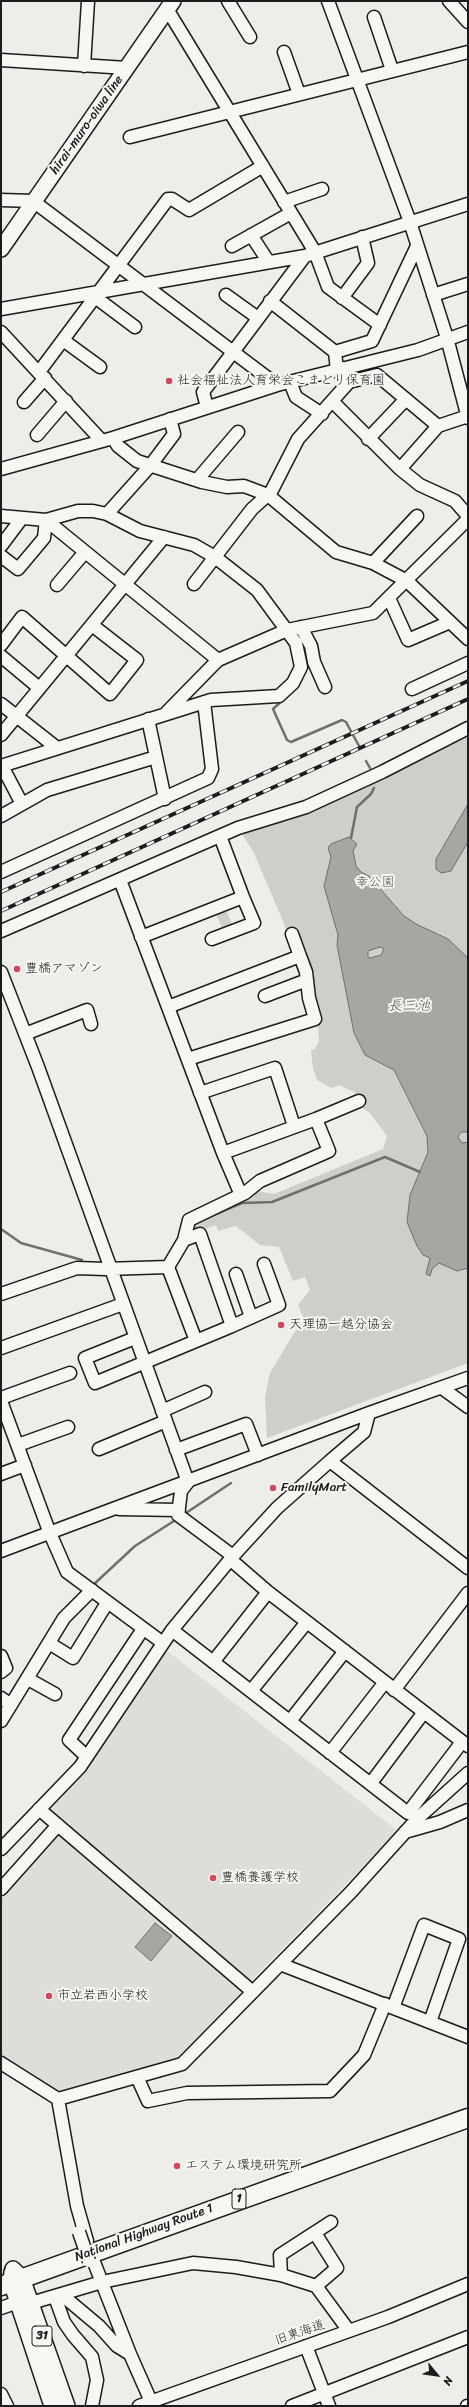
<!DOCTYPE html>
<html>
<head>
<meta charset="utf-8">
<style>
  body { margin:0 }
  #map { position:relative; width:469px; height:2407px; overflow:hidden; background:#edede9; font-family:Sriracha,sans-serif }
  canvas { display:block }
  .frame { position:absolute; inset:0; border:2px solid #1c1c1c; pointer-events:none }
  .north { position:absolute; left:417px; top:2355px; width:40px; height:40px; -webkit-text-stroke:3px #f6f6f2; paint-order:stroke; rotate:119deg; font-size:11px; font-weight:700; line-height:16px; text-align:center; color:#1c1c1c }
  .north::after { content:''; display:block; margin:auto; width:14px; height:18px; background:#1c1c1c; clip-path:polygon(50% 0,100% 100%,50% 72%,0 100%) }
</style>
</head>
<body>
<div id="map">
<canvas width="469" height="2407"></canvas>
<div class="frame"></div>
<div class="north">N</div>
</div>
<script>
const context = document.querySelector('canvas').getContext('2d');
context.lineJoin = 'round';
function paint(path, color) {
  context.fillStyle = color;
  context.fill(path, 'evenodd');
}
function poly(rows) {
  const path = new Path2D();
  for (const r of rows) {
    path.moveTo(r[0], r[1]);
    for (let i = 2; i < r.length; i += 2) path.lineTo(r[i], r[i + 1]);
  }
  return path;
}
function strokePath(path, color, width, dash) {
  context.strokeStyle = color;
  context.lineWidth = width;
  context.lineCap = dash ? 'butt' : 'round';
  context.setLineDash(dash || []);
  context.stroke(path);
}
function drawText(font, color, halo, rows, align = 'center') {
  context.font = font + ' Sriracha,"Klee One",sans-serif';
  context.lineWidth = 4;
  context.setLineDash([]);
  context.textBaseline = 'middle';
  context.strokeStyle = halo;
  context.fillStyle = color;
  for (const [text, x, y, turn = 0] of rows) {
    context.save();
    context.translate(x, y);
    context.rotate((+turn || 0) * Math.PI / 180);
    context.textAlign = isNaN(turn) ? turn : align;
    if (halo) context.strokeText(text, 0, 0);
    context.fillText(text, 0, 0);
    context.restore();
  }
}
paint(poly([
  [166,1650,398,1831,250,1982,46,1806],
  [59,1832,244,1989,177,2058,57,2091,1,2056,1,1896]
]), '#ddddda');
paint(poly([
  [468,733,468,1363,267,1438,265,1397,270,1373,294,1333,305,1321,298,1305,310,1290,305,1277,293,1281,279,1247,260,1245,236,1226,218,1231,216,1225,189,1235,192,1221,253,1190,274,1194,383,1149,387,1136,370,1113,359,1106,354,1092,339,1085,332,1088,317,1080,313,1069,311,1050,315,1049,319,1042,318,1023,288,933,254,853,241,832],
  [225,908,233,926,223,930,215,912]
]), '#cececb');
const water = poly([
  [468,804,468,842,451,871,441,873,436,869,436,859,468,804],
  [349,837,357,844,353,851,356,866,361,872,369,876,404,916,416,924,448,939,468,958,468,1132,461,1132,458,1137,462,1143,468,1142,468,1268,465,1269,457,1271,439,1263,432,1269,430,1276,426,1274,430,1258,423,1255,417,1246,407,1222,410,1195,428,1152,427,1136,394,1070,365,1055,354,1033,337,945,338,935,324,886,331,857,328,848,331,844,349,837],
  [380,947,384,949,381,955,370,958,368,957,368,951,380,947],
  [155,1923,172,1936,151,1961,135,1947,155,1923]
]);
paint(water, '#a6a6a3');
strokePath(water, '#6f6f6d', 1);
strokePath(poly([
  [241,570,260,585],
  [284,699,273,709,287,740,291,742,342,720,346,722,359,746],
  [366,761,370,768],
  [351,838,357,807,371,794,374,788],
  [204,1219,242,1203,272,1202,385,1157,420,1172],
  [1,1229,21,1243,82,1260],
  [183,1515,231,1483],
  [92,1586,135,1546,177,1519]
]), '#6f6f6d', 2.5);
const minor = poly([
  [228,1,250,37],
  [328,1,410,222,447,338,468,418],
  [449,1,468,22],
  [167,9,315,252,328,287,380,325],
  [374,17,392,70],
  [284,52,299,94],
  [1,60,127,68],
  [84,66,88,1],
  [130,137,468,52],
  [1,200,33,201,277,385],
  [284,202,322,189],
  [251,235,268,261],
  [232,246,291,213],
  [226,295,258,318],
  [433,295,468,284],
  [95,297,135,327],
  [342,298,368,263,362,237],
  [270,301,335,352,337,370],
  [1,309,305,256,468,204],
  [1,332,102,441],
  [63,340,100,367],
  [335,352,372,341,417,246],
  [39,372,168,199,172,199,189,210,263,166],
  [290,382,296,397,322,414],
  [349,382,377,375,438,426],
  [24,402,45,378],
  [333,402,400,469,420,485,455,501,468,516],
  [207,407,203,392,305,256],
  [37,435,66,401],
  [113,438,118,446,137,461,202,482,227,487,244,486,268,495,336,552,373,563,407,581,468,639],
  [368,439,406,399],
  [1,469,113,438,277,385,418,350,468,332],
  [400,469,438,426,468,416],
  [197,480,238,432],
  [107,514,150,466,174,434,170,419],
  [1,516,46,520,78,511,93,511,107,514,140,531,194,545,215,557,257,590,296,643,301,667,293,683,279,696,211,700,1,766],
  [1,546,22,518],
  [1,556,18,569,44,538,46,520,218,660],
  [373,563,417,516],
  [194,584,252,509,271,492,298,439,349,382,343,368],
  [57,585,85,552],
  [389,598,408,640,450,622],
  [301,627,311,646,314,662,325,687],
  [1,645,22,617,110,694,137,660,92,625],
  [1,656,38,687],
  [412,689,468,663],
  [1,704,57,748],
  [167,712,218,660,287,630,373,613,468,519],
  [148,719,165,799],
  [1,735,164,537],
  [2,766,22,804],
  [1,816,47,790,156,757],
  [1,872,208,778,212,769,204,702],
  [120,880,223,1153,316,1119,359,1101],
  [1,931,238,828,306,807,382,772,468,728],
  [292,934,300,956],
  [141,937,243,897,220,836],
  [212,939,254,923,243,897],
  [1,972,38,1067,188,1482,181,1491,178,1515,233,1556],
  [265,996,307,980],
  [168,1007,300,956,306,972,309,998,315,1019,188,1059],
  [25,1034,87,1010,91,1024],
  [200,1093,275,1068,294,1126],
  [223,1153,241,1195],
  [168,1267,196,1341],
  [236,1274,251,1317],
  [1,1294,77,1268,105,1269,168,1267,184,1240,189,1220,245,1193,260,1181,329,1151,316,1119],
  [232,1326,279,1305,264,1264],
  [135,1338,85,1358,95,1383,232,1326,200,1234,184,1240],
  [1,1348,123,1304],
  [442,1388,468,1407],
  [1,1398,70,1373],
  [1,1401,49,1531,67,1572,163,1643],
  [162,1411,205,1392],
  [18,1445,68,1427],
  [99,1449,166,1421],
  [176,1450,246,1424,258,1455],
  [330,1461,364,1432,369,1413],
  [1,1474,25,1465],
  [119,1509,179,1510],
  [1,1551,369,1413,468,1378],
  [231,1560,268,1592,468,1746],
  [172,1630,408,1813,462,1742],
  [49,1643,73,1658,107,1603],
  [1,1656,6,1668,1,1672],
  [213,1662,268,1592],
  [28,1679,55,1694],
  [394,1690,468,1593],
  [251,1691,307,1622],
  [1,1698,11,1705],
  [1,1721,64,1618,92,1590],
  [290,1721,345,1651],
  [330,1753,385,1682],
  [87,1757,69,1740,143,1629],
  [371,1783,424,1712],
  [39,1809,253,1992],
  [405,1832,440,1822,468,1810],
  [1,1849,80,1767,172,1630,233,1556,277,1508,330,1461,468,1568],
  [1,1889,58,1825],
  [280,1964,468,2037],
  [393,2008,424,1925,459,1939,430,2022],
  [1,2063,58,2099,182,2064,351,1892,417,1819,468,1773],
  [137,2077,148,2101,187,2093,330,2091,364,2055,385,2004],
  [58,2099,77,2206,87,2241],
  [315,2233,337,2268,316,2286],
  [90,2252,130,2354,153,2406],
  [281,2275,280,2255,331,2222],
  [62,2295,99,2326,117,2346,130,2354],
  [55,2297,64,2322,73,2335,92,2357,97,2380,92,2406],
  [31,2303,102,2282,193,2263,236,2267,281,2275,316,2286,349,2331],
  [1,2308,18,2302],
  [306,2346,329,2406],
  [1,2394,7,2406],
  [139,2406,388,2317,468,2284],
  [292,2406,468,2337],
  [467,2406,468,2406]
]);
const major = poly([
  [1,249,173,1],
  [13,2269,22,2278,67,2406],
  [12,2272,11,2282,52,2406]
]);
const highway = poly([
  [1,2286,468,2118]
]);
strokePath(minor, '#1c1c1c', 15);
strokePath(major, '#1c1c1c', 18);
strokePath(highway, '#1c1c1c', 21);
strokePath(minor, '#f6f6f2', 12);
strokePath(major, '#f6f6f2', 15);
strokePath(highway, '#f6f6f2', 18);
const rail = poly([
  [1,892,468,681],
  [1,911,468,699]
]);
strokePath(rail, '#1c1c1c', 4);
strokePath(rail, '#f6f6f2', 2.5, [8]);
const minorBridge = poly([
  [79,2232,89,2261]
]);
strokePath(minorBridge, '#1c1c1c', 15, []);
strokePath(minorBridge, '#f6f6f2', 12);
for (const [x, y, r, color] of [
  [169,381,4,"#d1495b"],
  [17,969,4,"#d1495b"],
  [281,1325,4,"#d1495b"],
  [273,1488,4,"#d1495b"],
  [213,1878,4,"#d1495b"],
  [49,1996,4,"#d1495b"],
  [177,2166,4,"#d1495b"]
]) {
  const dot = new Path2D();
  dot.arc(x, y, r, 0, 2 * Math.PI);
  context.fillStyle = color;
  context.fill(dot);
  strokePath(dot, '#f6f6f2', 1.5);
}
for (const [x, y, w] of [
  [239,2199,14],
  [42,2336,20]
]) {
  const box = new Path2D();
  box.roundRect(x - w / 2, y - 10, w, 20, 3);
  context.fillStyle = '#f6f6f2';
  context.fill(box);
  strokePath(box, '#1c1c1c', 1);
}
drawText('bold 12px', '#1c1c1c', null, [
  ["1",239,2199],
  ["31",42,2336]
]);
drawText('13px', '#1c1c1c', '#f6f6f2', [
  ["hirai-muro-oiwa line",87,125,-55],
  ["National Highway Route 1",144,2233,-20],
  ["旧東海道",300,2333,-19]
]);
drawText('13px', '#1c1c1c', '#f6f6f2', [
  ["社会福祉法人育栄会こまどり保育園",177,381],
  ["豊橋アマゾン",25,969],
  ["天理協一越分協会",289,1325],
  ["FamilyMart",281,1488],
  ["豊橋養護学校",221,1878],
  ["市立岩西小学校",57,1996],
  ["エステム環境研究所",185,2166]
], 'left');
drawText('13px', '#515151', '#f6f6f2', [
  ["幸公園",375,883]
]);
drawText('italic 14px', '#535352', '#f6f6f2', [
  ["長三池",409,1006]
]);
</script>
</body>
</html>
